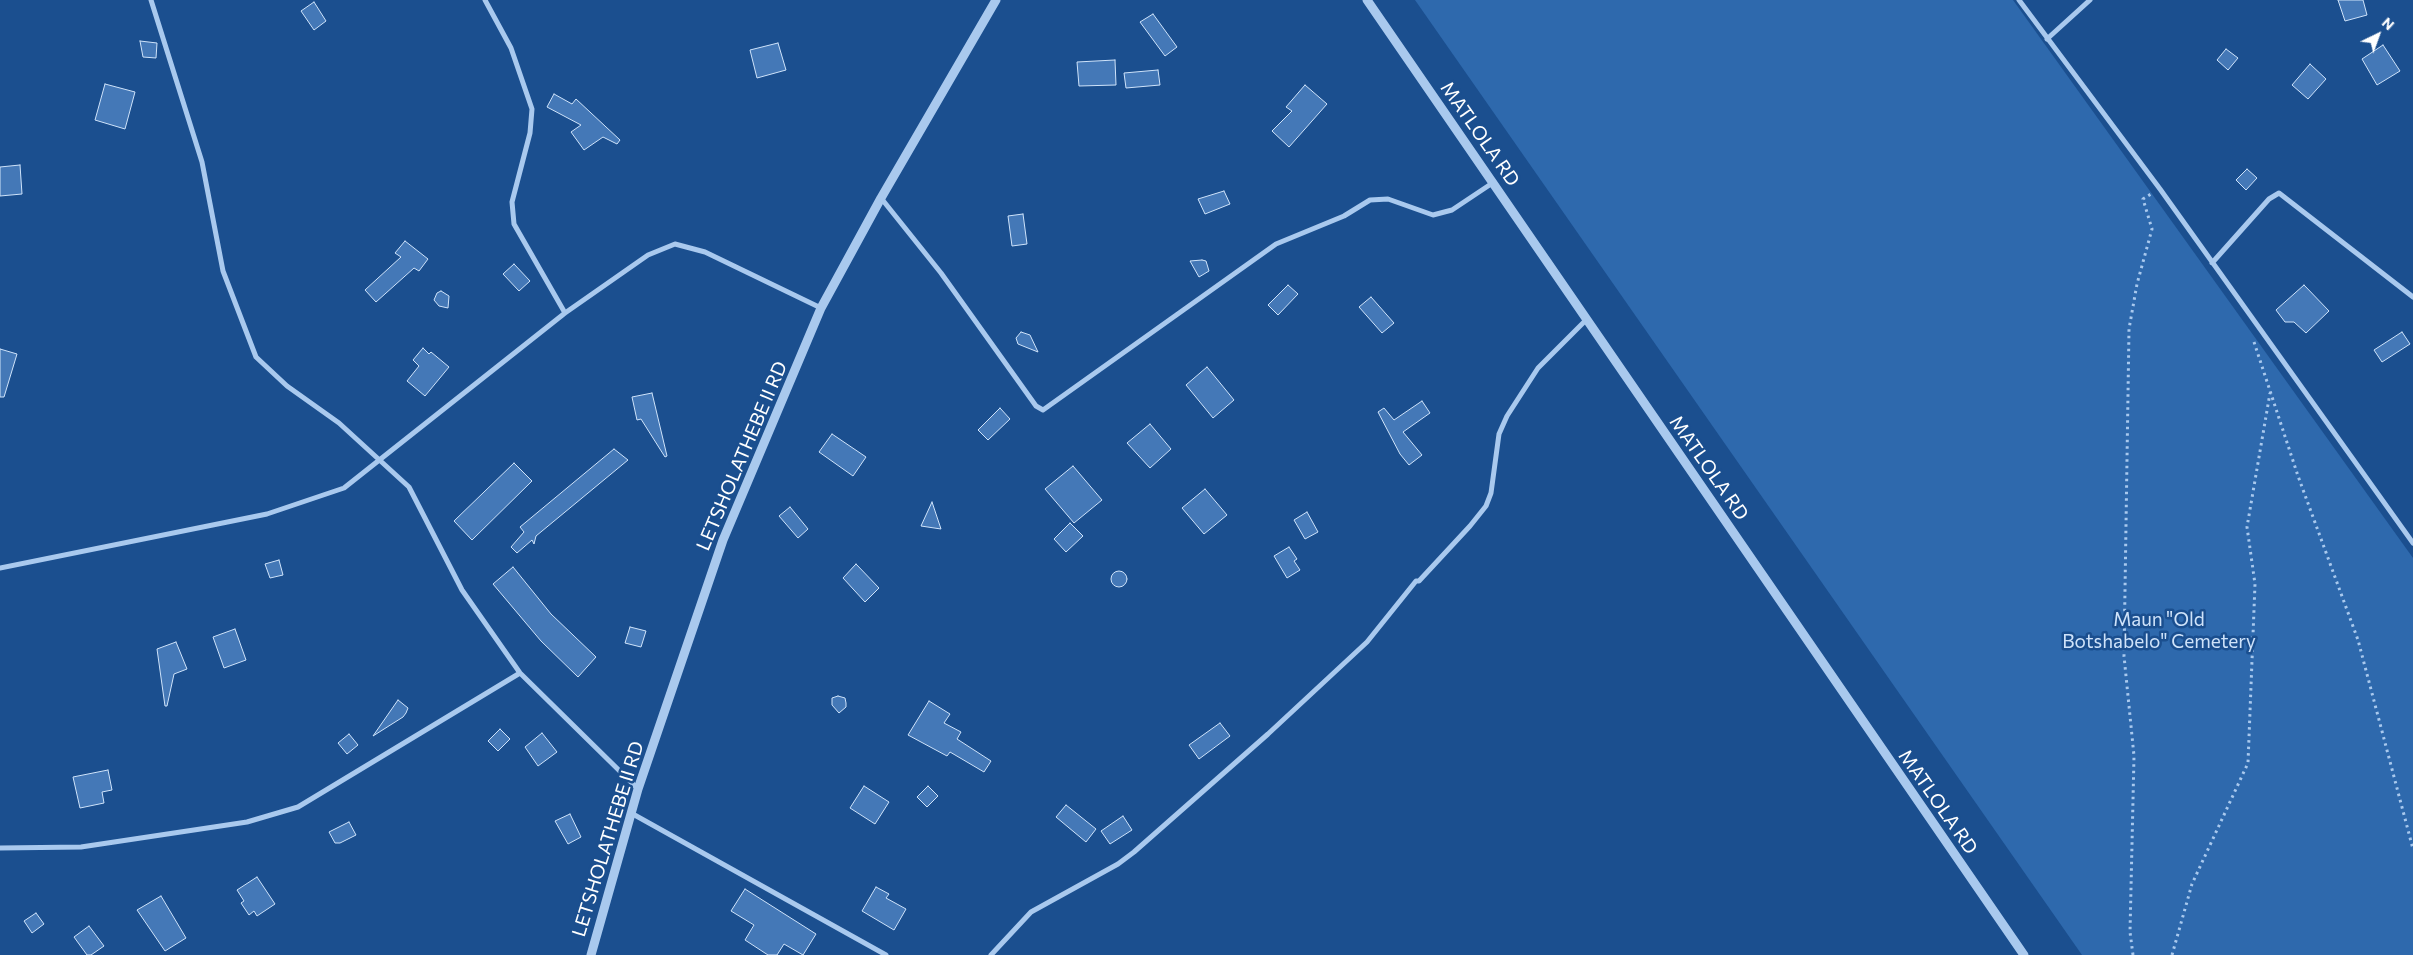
<!DOCTYPE html>
<html>
<head>
<meta charset="utf-8">
<style>
  body { margin:0 }
  #map { position:relative; width:2413px; height:955px; overflow:hidden; background:#1b4f8f; font-family:Commissioner,sans-serif }
  canvas { display:block }
  .north { position:absolute; left:2353px; top:10px; width:50px; height:50px; -webkit-text-stroke:4px #1b4f8f; paint-order:stroke; rotate:42deg; font-size:14px; font-weight:700; line-height:20px; text-align:center; color:#fff }
  .north::after { content:''; display:block; margin:auto; width:18px; height:22px; background:#fff; clip-path:polygon(50% 0,100% 100%,50% 72%,0 100%) }
</style>
</head>
<body>
<div id="map">
<canvas width="2413" height="955"></canvas>
<div class="north">N</div>
</div>
<script>
const context = document.querySelector('canvas').getContext('2d');
context.lineJoin = 'round';
function paint(path, color) {
  context.fillStyle = color;
  context.fill(path, 'evenodd');
}
function poly(rows) {
  const path = new Path2D();
  for (const r of rows) {
    if (r.length === 3) {
      path.moveTo(r[0] + r[2], r[1]);
      path.arc(r[0], r[1], r[2], 0, 2 * Math.PI);
      continue;
    }
    path.moveTo(r[0], r[1]);
    for (let i = 2; i < r.length; i += 2) path.lineTo(r[i], r[i + 1]);
  }
  return path;
}
function strokePath(path, color, width, dash) {
  context.strokeStyle = color;
  context.lineWidth = width;
  context.lineCap = dash ? 'butt' : 'round';
  context.setLineDash(dash || []);
  context.stroke(path);
}
function drawText(font, color, halo, rows, align = 'center') {
  context.font = font + ' Commissioner,sans-serif';
  context.lineWidth = 5;
  context.setLineDash([]);
  context.textBaseline = 'middle';
  context.strokeStyle = halo;
  context.fillStyle = color;
  for (const [text, x, y, turn = 0] of rows) {
    context.save();
    context.translate(x, y);
    context.rotate((+turn || 0) * Math.PI / 180);
    context.textAlign = isNaN(turn) ? turn : align;
    if (halo) context.strokeText(text, 0, 0);
    context.fillText(text, 0, 0);
    context.restore();
  }
}
paint(poly([
  [1415,0,2013,0,2413,558,2413,955,2082,955]
]), '#2e69ad');
const building = poly([
  [2338,0,2363,0,2367,15,2345,21,2338,0],
  [314,2,326,21,314,30,301,11,314,2],
  [1153,14,1177,47,1165,56,1140,22,1153,14],
  [140,41,157,43,156,58,143,57,140,41],
  [778,43,786,70,757,78,750,50,778,43],
  [2383,45,2400,71,2377,85,2362,59,2383,45],
  [2226,49,2238,58,2228,70,2217,60,2226,49],
  [1115,60,1116,85,1079,86,1077,62,1115,60],
  [2310,64,2326,79,2308,99,2292,85,2310,64],
  [1158,70,1160,85,1126,88,1124,73,1158,70],
  [105,84,135,92,125,129,95,120,105,84],
  [1305,85,1327,104,1289,147,1272,131,1292,111,1286,107,1305,85],
  [554,94,572,104,576,99,620,140,617,144,603,137,584,150,571,132,581,125,547,107,554,94],
  [20,165,22,194,0,196,0,167,20,165],
  [2247,169,2257,178,2246,190,2236,180,2247,169],
  [1224,191,1230,204,1205,214,1198,199,1224,191],
  [1023,214,1027,244,1012,246,1008,216,1023,214],
  [405,241,428,259,419,271,414,268,376,302,365,290,401,257,395,253,405,241],
  [1202,260,1206,261,1209,271,1199,277,1190,261,1202,260],
  [514,264,530,281,519,291,503,274,514,264],
  [1288,285,1298,294,1278,315,1268,305,1288,285],
  [2304,285,2329,311,2306,333,2294,322,2285,322,2276,310,2304,285],
  [441,291,449,296,448,308,439,306,434,300,437,293,441,291],
  [1371,297,1394,323,1382,333,1359,307,1371,297],
  [1021,332,1030,335,1038,352,1018,344,1016,338,1021,332],
  [2402,332,2410,344,2382,362,2374,350,2402,332],
  [423,348,429,354,431,352,449,367,425,396,407,381,419,366,413,360,423,348],
  [0,349,17,354,4,397,0,397,0,349],
  [1207,367,1234,400,1213,418,1186,385,1207,367],
  [652,393,667,456,665,457,641,419,637,420,632,397,652,393],
  [1422,401,1430,413,1403,432,1422,455,1409,465,1400,454,1378,412,1384,408,1394,420,1422,401],
  [1000,408,1010,419,988,440,978,430,1000,408],
  [1150,424,1171,449,1150,468,1127,443,1150,424],
  [832,434,866,457,853,476,819,452,832,434],
  [614,449,628,460,536,536,534,544,532,540,517,553,511,547,524,532,520,527,614,449],
  [514,463,532,481,472,540,454,521,514,463],
  [1073,466,1102,500,1074,523,1045,489,1073,466],
  [1205,489,1227,515,1204,534,1182,508,1205,489],
  [932,502,941,529,921,526,932,502],
  [790,507,808,529,798,538,779,516,790,507],
  [1307,512,1318,532,1305,539,1294,520,1307,512],
  [1070,523,1083,536,1066,552,1054,539,1070,523],
  [1289,547,1297,559,1294,561,1300,570,1287,578,1274,556,1289,547],
  [279,560,283,575,270,578,265,564,279,560],
  [856,564,879,588,865,602,843,578,856,564],
  [513,567,551,614,596,657,578,677,541,641,493,584,513,567],
  [1119,579,8],
  [630,627,646,631,641,647,625,643,630,627],
  [235,629,246,660,224,668,213,637,235,629],
  [176,642,187,669,174,674,167,706,165,706,157,649,176,642],
  [838,696,845,698,846,703,846,707,839,713,832,705,832,698,838,696],
  [398,700,408,708,406,713,403,717,373,736,398,700],
  [929,701,950,714,944,723,961,732,957,739,991,761,984,772,950,752,947,756,908,735,929,701],
  [1220,723,1230,736,1199,759,1189,745,1220,723],
  [500,729,510,739,498,751,488,741,500,729],
  [542,733,557,752,538,766,525,747,542,733],
  [349,734,358,745,347,754,338,743,349,734],
  [108,770,112,790,102,792,104,803,80,808,73,777,108,770],
  [864,786,889,802,875,824,850,808,864,786],
  [928,786,938,796,927,807,917,797,928,786],
  [1066,805,1096,829,1086,842,1056,817,1066,805],
  [570,814,581,837,568,844,555,821,570,814],
  [1123,816,1132,830,1110,844,1101,831,1123,816],
  [349,822,356,835,340,843,335,843,329,832,349,822],
  [257,877,275,904,257,916,254,911,249,915,241,903,244,901,237,890,257,877],
  [876,887,889,894,886,898,906,909,894,930,862,911,876,887],
  [745,889,816,934,803,955,784,944,777,955,768,955,745,940,754,925,731,911,745,889],
  [161,896,186,938,165,951,137,910,161,896],
  [36,913,44,924,32,933,24,921,36,913],
  [89,926,104,946,91,955,87,955,74,937,89,926]
]);
paint(building, '#4478b7');
strokePath(building, '#cfe3fa', 1);
strokePath(poly([
  [2254,342,2298,476,2358,640,2413,849],
  [2133,955,2130,932,2134,756,2124,656,2129,329,2137,284,2152,229,2143,199,2151,194],
  [2172,955,2192,884,2248,763,2255,584,2247,527,2270,393]
]), '#a9c9ee', 3, [2.5, 4]);
strokePath(poly([
  [151,0,202,162,223,271,256,357,287,386,339,423,409,487,462,590,520,673,638,789],
  [485,0,511,48,532,109,530,133,512,202,514,224,565,313],
  [2019,0,2160,189,2413,543],
  [2047,39,2090,0],
  [881,198,941,273,1036,406,1043,410,1276,244,1344,216,1370,200,1388,199,1433,215,1452,210,1494,182],
  [2212,263,2269,199,2279,193,2413,297],
  [0,568,267,514,344,488,565,313,648,255,675,244,705,252,821,308],
  [631,813,886,955],
  [0,848,81,847,247,822,298,807,520,673],
  [991,955,1031,912,1118,864,1134,852,1268,734,1367,642,1416,581,1419,581,1470,526,1486,506,1491,493,1499,434,1507,416,1538,368,1587,319]
]), '#a9c9ee', 5);
strokePath(poly([
  [1367,0,2024,955],
  [591,955,638,789,723,540,821,308,881,198,996,0]
]), '#a9c9ee', 9);
drawText('19px', '#fff', '#1b4f8f', [
  ["MATLOLA RD",1480,134,55],
  ["LETSHOLATHEBE II RD",742,456,-67],
  ["MATLOLA RD",1709,468,55],
  ["MATLOLA RD",1938,802,55],
  ["LETSHOLATHEBE II RD",608,839,-73]
]);
drawText('19px', '#cfe3fa', '#1b4f8f', [
  ["Maun \"Old",2159,620],
  ["Botshabelo\" Cemetery",2159,642]
]);
</script>
</body>
</html>
